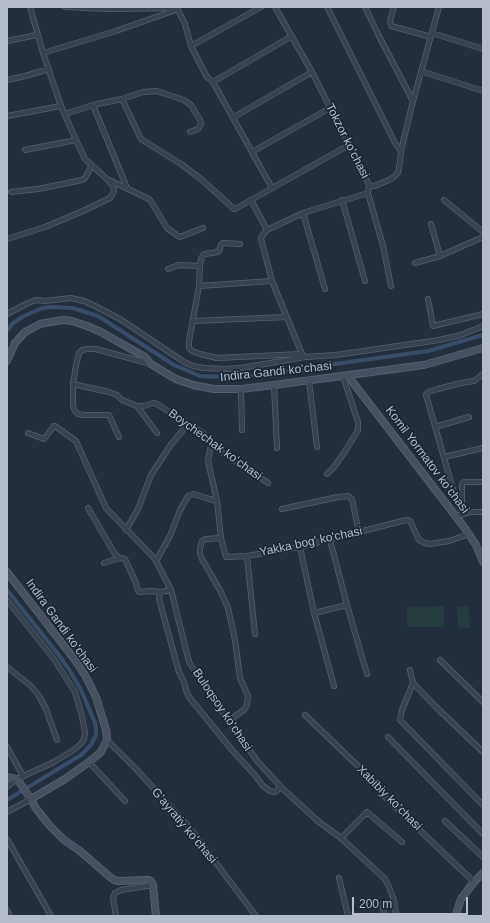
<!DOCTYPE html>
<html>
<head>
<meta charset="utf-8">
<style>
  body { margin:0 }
  #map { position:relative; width:490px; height:923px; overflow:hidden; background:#242f3e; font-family:Helvetica,sans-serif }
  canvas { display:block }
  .frame { position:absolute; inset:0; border:8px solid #b4bcc9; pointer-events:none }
  .scale { position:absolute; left:352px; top:897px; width:116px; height:18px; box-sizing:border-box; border:2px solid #b4bcc9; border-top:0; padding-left:5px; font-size:12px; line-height:14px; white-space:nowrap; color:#b4bcc9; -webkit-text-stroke:3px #1d2633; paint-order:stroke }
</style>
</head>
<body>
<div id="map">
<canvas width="490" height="923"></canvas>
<div class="frame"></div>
<div class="scale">200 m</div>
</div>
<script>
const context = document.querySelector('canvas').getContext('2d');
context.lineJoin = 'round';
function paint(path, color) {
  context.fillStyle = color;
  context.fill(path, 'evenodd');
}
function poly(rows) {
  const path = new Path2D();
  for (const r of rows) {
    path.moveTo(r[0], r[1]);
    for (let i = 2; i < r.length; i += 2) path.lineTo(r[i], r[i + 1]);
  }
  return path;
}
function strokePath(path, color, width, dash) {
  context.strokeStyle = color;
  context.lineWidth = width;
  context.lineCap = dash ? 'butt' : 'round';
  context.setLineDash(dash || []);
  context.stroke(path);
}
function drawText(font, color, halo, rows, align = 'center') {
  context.font = font + ' Helvetica,sans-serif';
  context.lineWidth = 3.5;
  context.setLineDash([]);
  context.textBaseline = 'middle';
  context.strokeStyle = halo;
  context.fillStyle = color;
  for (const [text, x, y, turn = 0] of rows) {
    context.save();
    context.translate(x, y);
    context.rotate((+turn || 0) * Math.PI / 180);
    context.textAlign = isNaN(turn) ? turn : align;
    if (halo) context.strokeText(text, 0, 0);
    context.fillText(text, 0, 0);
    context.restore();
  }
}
paint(poly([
  [444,606,444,627,407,627,407,607],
  [469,606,470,628,458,629,457,607]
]), '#263c3f');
strokePath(poly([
  [7,331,12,324,22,317,42,308,52,307,73,308,98,316,174,365,200,376,225,377,249,376,428,351,483,335],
  [7,590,58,654,70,671,81,690,95,723,96,729,96,735,91,745,81,755,7,800]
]), '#394c67', 4);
const street = poly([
  [65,7,108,9,177,8,185,24,191,46,207,77,213,82,272,188],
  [275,7,312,72,369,185,368,193,383,246,391,286],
  [327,7,395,143,401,151],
  [365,7,379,36,413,101],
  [394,7,390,21,391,26,431,37],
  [432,33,483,49],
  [7,41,37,35],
  [191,46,261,7],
  [43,53,116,31,173,11,176,9],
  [421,71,483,91],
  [7,80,25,76,49,69],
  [213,82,292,36],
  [122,99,141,139,181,164,201,179,234,209,235,209,349,145],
  [93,105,127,188],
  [65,114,93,105,122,99,143,92,157,91,184,100,191,105,200,120,201,124,198,129,190,132],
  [7,116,61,106],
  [234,117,312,72],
  [25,150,76,140],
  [252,152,330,108],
  [109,180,149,199,152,203,167,228,178,236,180,237,203,228],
  [369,187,377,185,389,180,394,177,398,173,400,162,401,151,413,101,439,7],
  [11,192,38,189,82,180,85,178,92,165],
  [251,200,267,230],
  [342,200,365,281],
  [444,200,483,232],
  [303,213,325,289],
  [431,224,440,256,483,237],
  [7,239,45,227,83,211,110,198,112,195,114,191,113,186,108,180,85,159,76,140,61,106,43,53,30,7],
  [415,263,440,256],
  [200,266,201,259,203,255,205,254,218,252,219,251,221,245,223,243,240,244],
  [168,269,179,265,200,266,199,286,189,341,189,348,192,351,200,354,217,358,302,354],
  [199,286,272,281],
  [428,299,433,326,483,314],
  [7,314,28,303,36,300,45,301,71,298,84,301,95,306,120,319,138,331,184,362,193,366,203,368,225,369,241,368,305,357,336,355,439,340,461,335,483,326],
  [193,321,287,317],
  [305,357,302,354,272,281,261,239,262,236,267,230,303,213,368,193],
  [151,364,96,349,87,349,82,350,79,353,76,365,73,384,109,392,117,395,122,400,137,406,143,406,153,403,157,404,203,433,211,445,268,483],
  [309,381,317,447],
  [73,384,73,405,74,409,76,412,78,414,84,415,109,415,119,437],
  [274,385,277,448],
  [241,389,242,430],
  [137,406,157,433],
  [435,427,469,417],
  [28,433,44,439,54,426,55,426,76,441,106,508,155,559,171,590,189,662,210,695,258,762,283,789,319,822,341,838,385,879,389,887,394,900,396,916],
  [211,445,208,461,217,501,221,538,226,557,247,556,300,547,406,520,410,521,419,540,425,543,429,544,449,541,469,534],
  [444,457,483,448],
  [327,474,334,467,346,450,358,430,358,422,343,376],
  [88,508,115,554,120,558,125,559,136,583,137,588,139,592,151,591,160,592],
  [282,509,338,497,348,496,352,499,353,504,359,533],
  [461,509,457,503,426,395,428,392,438,389,461,383,474,381,483,374],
  [459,515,471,512,483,512],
  [462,515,462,484,464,482,483,482],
  [126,530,138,509,151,475,170,446,188,424],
  [221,538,206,539,202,541,200,548,200,554,202,559,221,592,228,608,235,640,240,678,248,696,247,705,244,710,228,721],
  [330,540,347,605,367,674],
  [300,547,314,613,334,686],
  [247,556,255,634],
  [156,561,170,536,180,510,188,496,194,494,206,498,217,501],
  [104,563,120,558],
  [171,590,160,592,159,599,179,672,184,682,186,690,189,697,232,750,254,774,263,786,270,791,275,792,281,787],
  [7,600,54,659,75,692,82,716,85,733,84,739,81,744,72,751,54,762,17,779,7,787],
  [314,613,347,605],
  [440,660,483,702],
  [7,667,31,686,39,696,46,709,57,740],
  [410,670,413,683,435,706,483,752],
  [413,683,402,710,400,720,483,805],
  [305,715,360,768,386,798,474,882],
  [388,737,483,834],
  [107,740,136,769,189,827,256,916],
  [7,747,23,776],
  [89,762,125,801],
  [7,812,31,799],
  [445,821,483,857],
  [341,838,367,812,402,842],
  [7,839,51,916],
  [339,878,348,916],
  [382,904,385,916],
  [7,910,10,916],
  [116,916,113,898,115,893,121,890,153,885]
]);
const secondary = poly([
  [7,361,15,343,25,332,40,324,56,321,64,320,72,321,87,326,101,332,145,357,151,364,169,375,176,379,193,385,214,389,241,389,274,385,424,365,483,348],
  [348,376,464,527,476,545,483,562],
  [7,572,75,660,85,675,96,697,106,730,107,740,101,752,89,762,65,779,31,799],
  [7,777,17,779,31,799,35,807,49,825,64,840,80,851,110,877,114,880,119,881,145,880,149,880,151,881,153,885,156,916],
  [457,916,457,911,461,899,474,882,483,873]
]);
strokePath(street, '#565f6c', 6);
strokePath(secondary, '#565f6c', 8);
strokePath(street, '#38414e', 4.5);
strokePath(secondary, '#465061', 6);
drawText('12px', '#b4bcc9', '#1d2633', [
  ["Tokzor koʻchasi",347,141,63],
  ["Indira Gandi koʻchasi",276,372,-6],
  ["Boychechak koʻchasi",215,445,36],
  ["Komil Yormatov koʻchasi",427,460,53],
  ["Yakka bog' ko'chasi",311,542,-12],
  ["Indira Gandi koʻchasi",61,626,54],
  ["Buloqsoy koʻchasi",222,710,56],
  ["Xabibiy koʻchasi",389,798,45],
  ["Gʻayratiy koʻchasi",184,826,50]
]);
</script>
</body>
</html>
